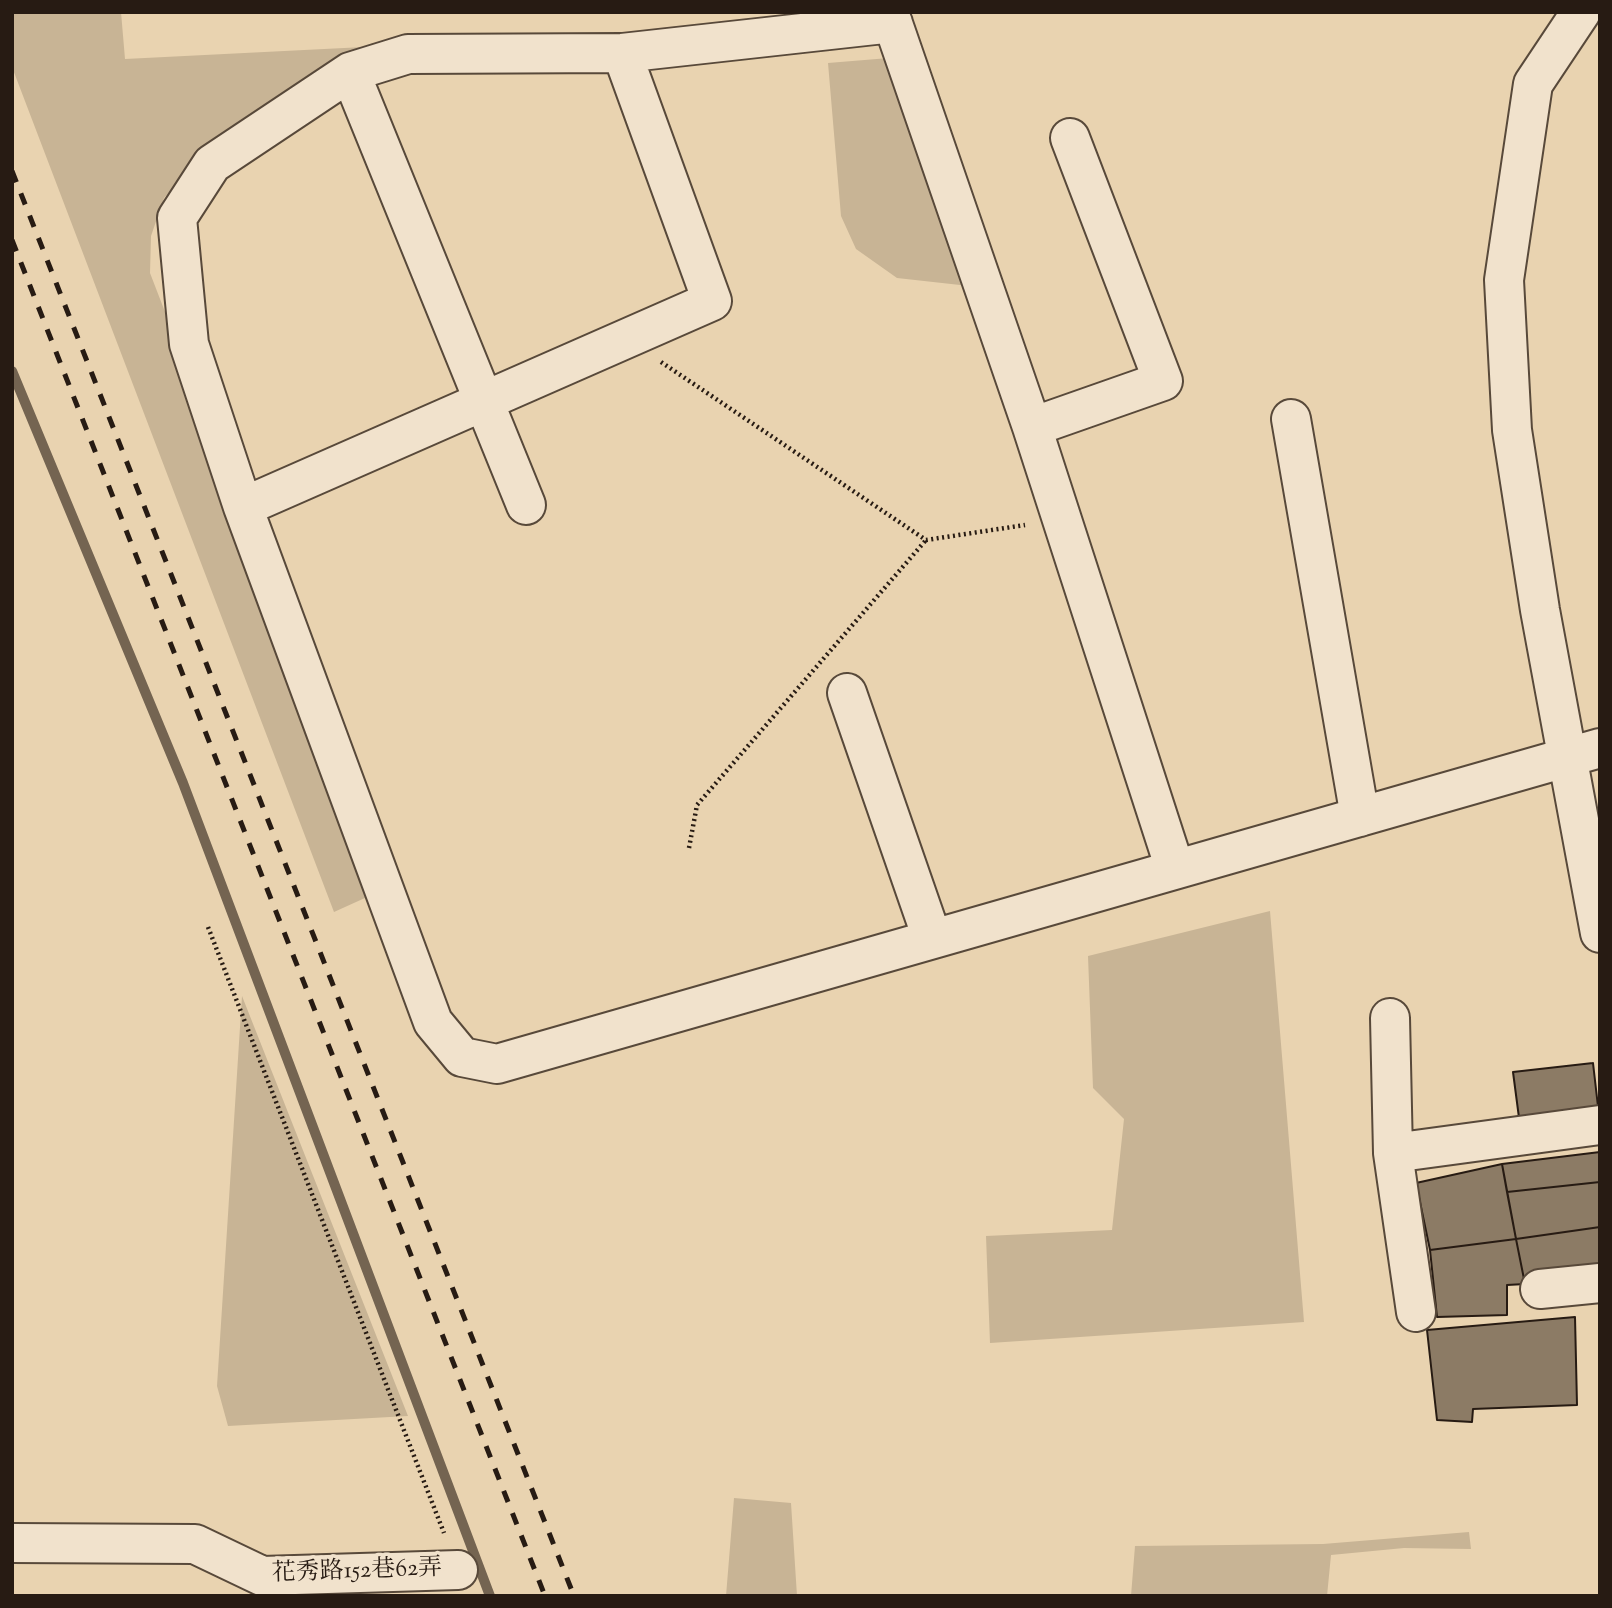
<!DOCTYPE html>
<html>
<head>
<meta charset="utf-8">
<style>
  body { margin:0 }
  #map { position:relative; width:1612px; height:1608px; overflow:hidden; background:#e9d3b0; font-family:"Sorts Mill Goudy",serif }
  canvas { display:block }
  .frame { position:absolute; inset:0; border:14px solid #271b13; pointer-events:none }
</style>
</head>
<body>
<div id="map">
<canvas width="1612" height="1608"></canvas>
<div class="frame"></div>
</div>
<script>
const context = document.querySelector('canvas').getContext('2d');
context.lineJoin = 'round';
function paint(path, color) {
  context.fillStyle = color;
  context.fill(path, 'evenodd');
}
function poly(rows) {
  const path = new Path2D();
  for (const r of rows) {
    path.moveTo(r[0], r[1]);
    for (let i = 2; i < r.length; i += 2) path.lineTo(r[i], r[i + 1]);
  }
  return path;
}
function strokePath(path, color, width, dash) {
  context.strokeStyle = color;
  context.lineWidth = width;
  context.lineCap = dash ? 'butt' : 'round';
  context.setLineDash(dash || []);
  context.stroke(path);
}
function drawText(font, color, halo, rows, align = 'center') {
  context.font = font + ' "Sorts Mill Goudy","Noto Serif TC",serif';
  context.lineWidth = 7;
  context.setLineDash([]);
  context.textBaseline = 'middle';
  context.strokeStyle = halo;
  context.fillStyle = color;
  for (const [text, x, y, turn = 0] of rows) {
    context.save();
    context.translate(x, y);
    context.rotate((+turn || 0) * Math.PI / 180);
    context.textAlign = isNaN(turn) ? turn : align;
    if (halo) context.strokeText(text, 0, 0);
    context.fillText(text, 0, 0);
    context.restore();
  }
}
paint(poly([
  [12,12,121,12,125,59,364,47,373,64,179,181,164,198,151,236,150,273,387,888,334,912,12,67],
  [889,58,969,286,897,278,856,249,841,216,828,63],
  [1270,911,1304,1322,990,1343,986,1236,1112,1230,1124,1119,1093,1088,1088,956],
  [242,996,408,1416,228,1426,217,1386],
  [734,1498,791,1503,797,1596,726,1596],
  [1469,1532,1471,1549,1404,1548,1331,1555,1327,1596,1131,1596,1135,1546,1323,1544]
]), '#c8b495');
strokePath(poly([
  [12,371,183,783,490,1596]
]), '#746451', 10);
const building = poly([
  [1593,1063,1600,1124,1521,1133,1513,1072,1593,1063],
  [1600,1152,1600,1182,1507,1192,1502,1164,1600,1152],
  [1502,1164,1516,1239,1430,1250,1416,1183,1502,1164],
  [1600,1182,1600,1227,1516,1239,1507,1192,1600,1182],
  [1600,1227,1600,1275,1525,1284,1516,1239,1600,1227],
  [1516,1239,1525,1284,1507,1285,1507,1315,1437,1317,1430,1250,1516,1239],
  [1575,1317,1577,1405,1473,1409,1472,1422,1437,1420,1427,1330,1575,1317]
]);
paint(building, '#8c7b65');
strokePath(building, '#271b13', 2);
const minor = poly([
  [889,12,1032,427,1175,869],
  [1581,12,1533,84,1504,280,1512,430,1540,610,1600,933],
  [893,23,622,53,408,54,350,72,212,164,177,218,189,344,243,507,433,1022,462,1057,497,1064,1600,748],
  [350,72,526,505],
  [1291,419,1360,817],
  [1032,427,1163,381,1070,138],
  [243,507,712,301,622,53],
  [847,693,932,938],
  [1390,1018,1393,1153,1416,1312],
  [1393,1153,1600,1125],
  [1540,1289,1600,1283],
  [12,1543,195,1544,262,1576,458,1570]
]);
strokePath(minor, '#58493a', 42);
strokePath(poly([
  [661,362,926,540,1025,525],
  [689,848,697,805,926,540],
  [208,927,444,1533]
]), '#271b13', 4.5, [2, 3.5]);
strokePath(minor, '#f1e2cc', 38);
strokePath(poly([
  [12,171,574,1596],
  [12,240,545,1596]
]), '#271b13', 5, [12, 12]);
drawText('24px', '#271b13', '#f1e2cc', [
  ["花秀路152巷62弄",357,1573,-2]
]);
</script>
</body>
</html>
